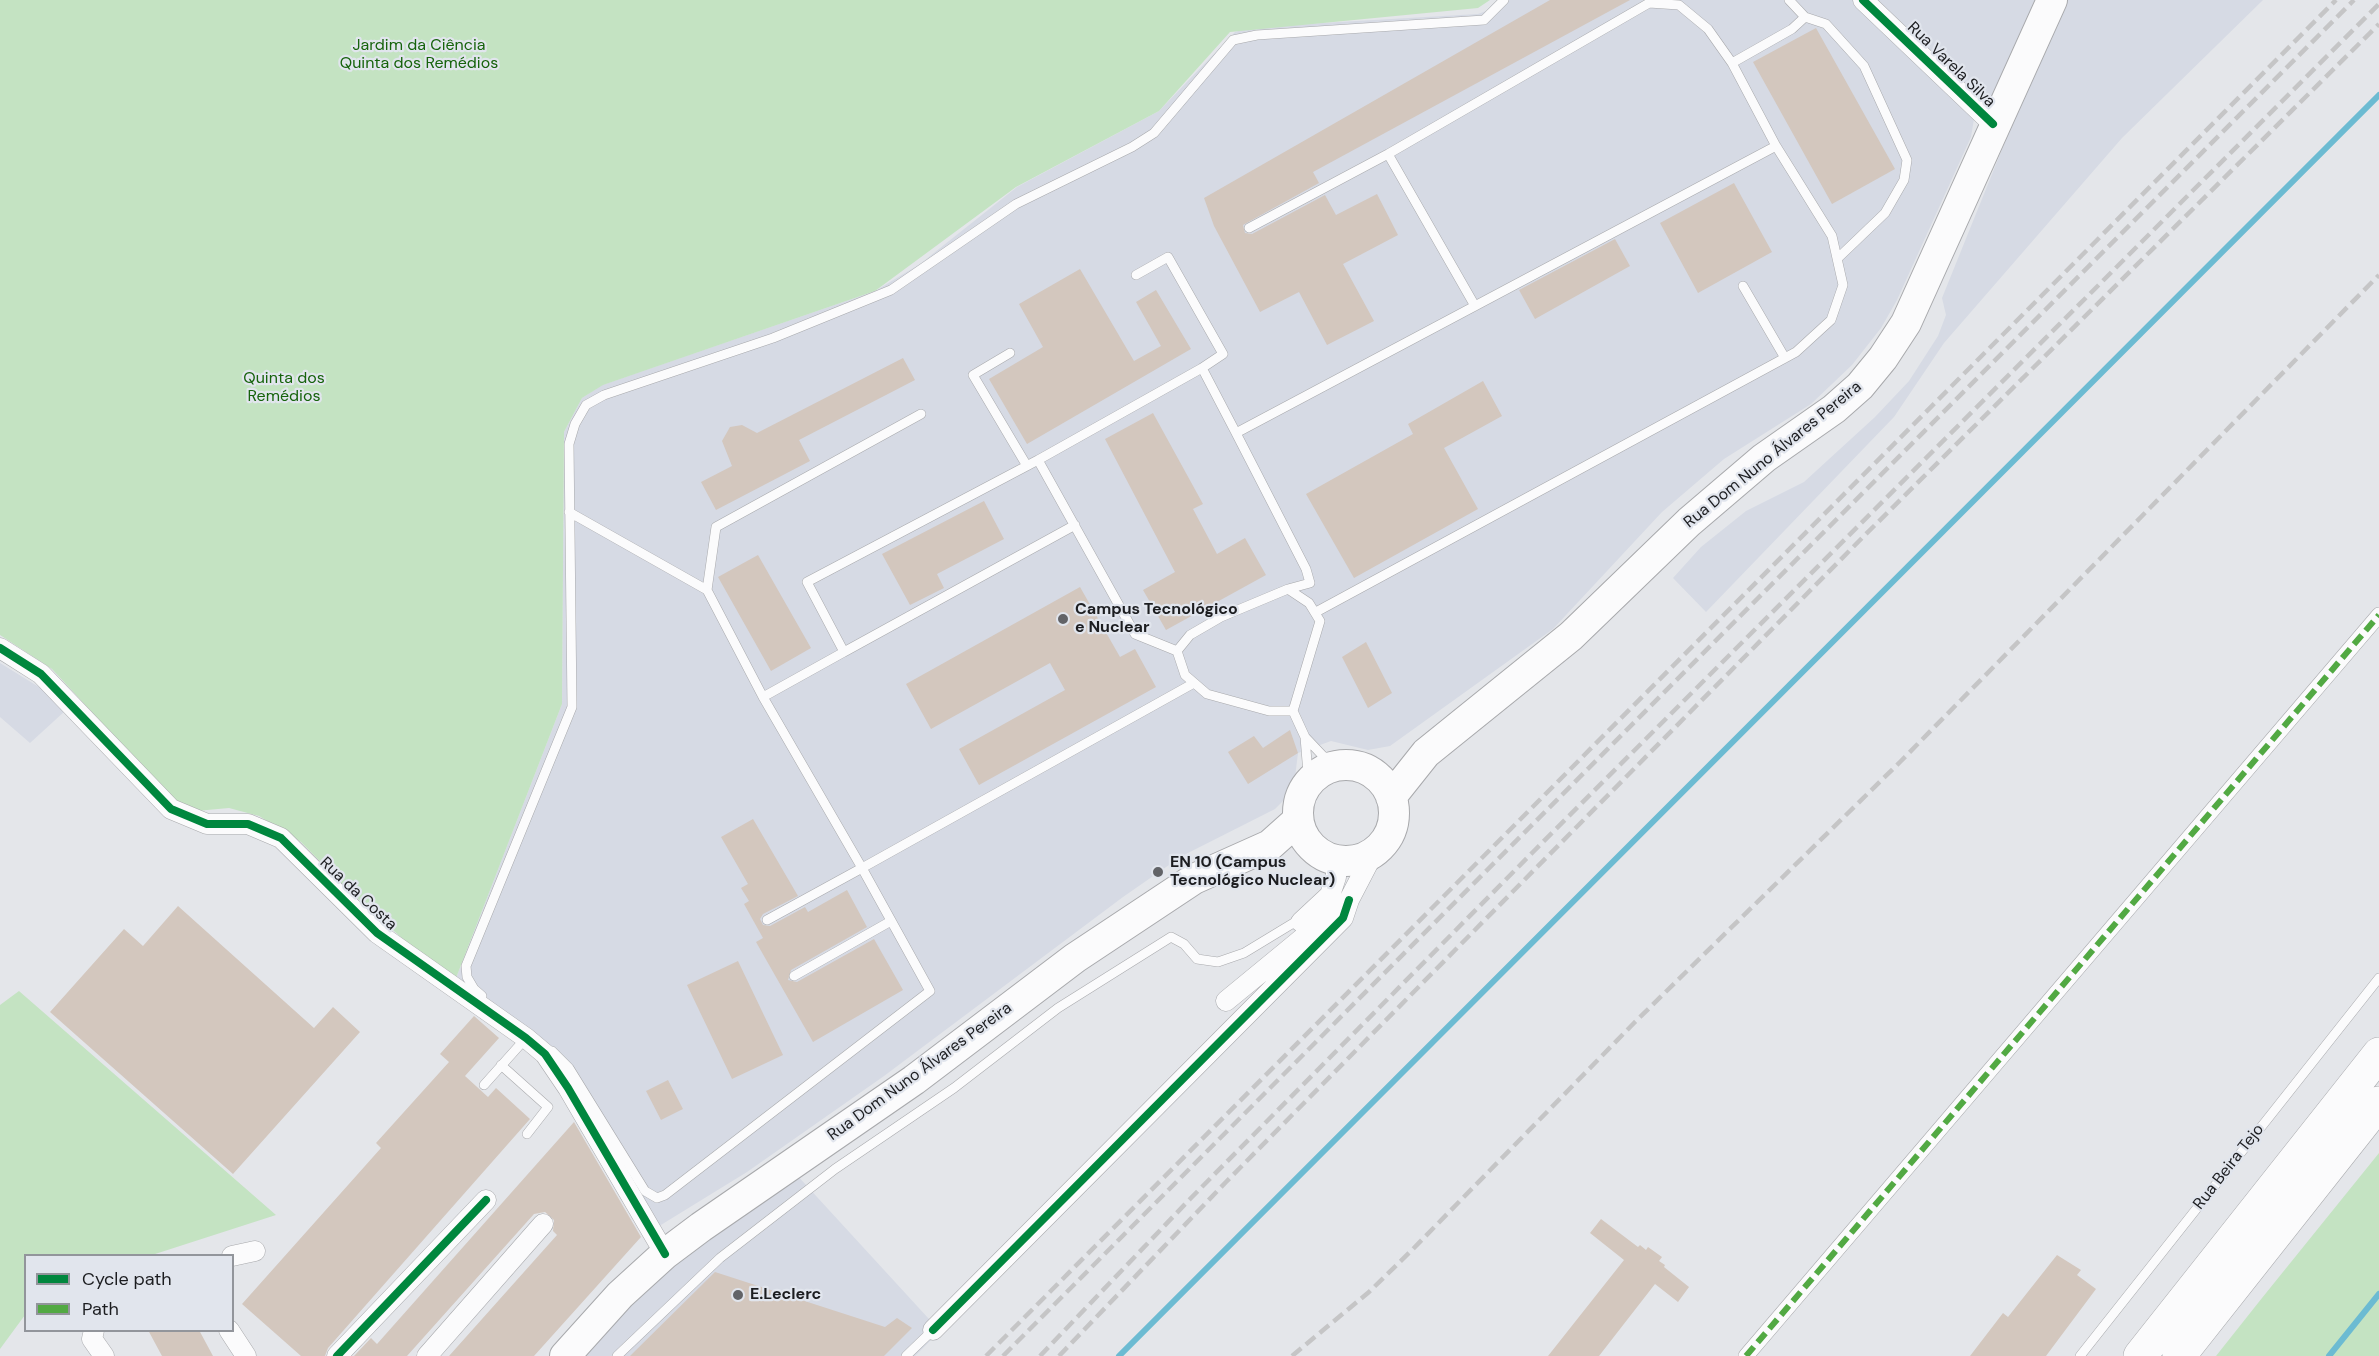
<!DOCTYPE html>
<html>
<head>
<meta charset="utf-8">
<style>
  body { margin:0 }
  #map { position:relative; width:2379px; height:1356px; overflow:hidden; background:#e4e6ea; font-family:"DM Sans",sans-serif }
  canvas { display:block }
  .legend { position:absolute; left:24px; top:1254px; width:210px; height:78px; box-sizing:border-box; background:#e1e5ed; border:2px solid #92959b; margin:0; padding:8px 10px; list-style:none; font-size:18px; color:#1c1d20 }
  .legend li { display:flex; align-items:center; gap:12px; height:30px }
  .legend b { width:30px; border:2px solid #92959b }
</style>
</head>
<body>
<div id="map">
<canvas width="2379" height="1356"></canvas>
<ul class="legend">
<li><b style="height:8px;background:#00873e"></b>Cycle path</li>
<li><b style="height:8px;background:#52a943"></b>Path</li>
</ul>
</div>
<script>
const context = document.querySelector('canvas').getContext('2d');
context.lineJoin = 'round';
function paint(path, color) {
  context.fillStyle = color;
  context.fill(path, 'evenodd');
}
function poly(rows) {
  const path = new Path2D();
  for (const r of rows) {
    if (r.length === 3) {
      path.moveTo(r[0] + r[2], r[1]);
      path.arc(r[0], r[1], r[2], 0, 2 * Math.PI);
      continue;
    }
    path.moveTo(r[0], r[1]);
    for (let i = 2; i < r.length; i += 2) path.lineTo(r[i], r[i + 1]);
  }
  return path;
}
function strokePath(path, color, width, dash) {
  context.strokeStyle = color;
  context.lineWidth = width;
  context.lineCap = dash ? 'butt' : 'round';
  context.setLineDash(dash || []);
  context.stroke(path);
}
function drawText(font, color, halo, rows, align = 'center') {
  context.font = font + ' "DM Sans",sans-serif';
  context.lineWidth = 4.5;
  context.setLineDash([]);
  context.textBaseline = 'middle';
  context.strokeStyle = halo;
  context.fillStyle = color;
  for (const [text, x, y, turn = 0] of rows) {
    context.save();
    context.translate(x, y);
    context.rotate((+turn || 0) * Math.PI / 180);
    context.textAlign = isNaN(turn) ? turn : align;
    if (halo) context.strokeText(text, 0, 0);
    context.fillText(text, 0, 0);
    context.restore();
  }
}
paint(poly([
  [1497,0,1854,0,1974,119,1971,137,1897,300,1881,328,1852,365,1811,404,1724,459,1662,512,1553,629,1390,746,1368,750,1331,741,1298,753,1295,777,1284,800,1275,809,1182,856,1123,897,884,1076,747,1172,656,1228,580,1096,456,978,562,704,564,432,582,398,602,385,875,291,920,264,1017,187,1159,111,1235,32,1252,27,1478,14,1486,11],
  [1875,0,2263,0,2122,138,1944,343,1894,417,1706,612,1673,578,1701,547,1746,511,1804,482,1875,417,1909,381,1938,336,1946,315,1942,298,2028,85,1977,100],
  [0,663,47,692,65,711,30,743,0,717],
  [795,1173,940,1331,915,1356,577,1356,644,1284]
]), '#d6dae4');
paint(poly([
  [0,0,1490,0,1478,8,1230,32,1159,111,1016,187,875,291,603,385,582,398,564,432,562,704,456,978,404,940,344,886,301,842,259,816,229,808,196,811,174,801,52,669,0,635],
  [19,991,276,1215,152,1255,26,1256,25,1315,0,1349,0,1005],
  [2379,1153,2379,1356,2216,1356,2262,1298]
]), '#c4e3c2');
strokePath(poly([
  [1119,1356,2379,95],
  [2329,1356,2379,1294]
]), '#6cbbd2', 6);
paint(poly([
  [1550,0,1630,0,1313,172,1319,183,1243,225,1245,233,1252,234,1325,195,1336,215,1377,194,1398,235,1343,264,1374,321,1327,345,1299,292,1260,312,1214,226,1204,198],
  [1816,28,1895,169,1832,204,1753,62],
  [1734,183,1772,252,1698,293,1660,223],
  [1615,239,1630,266,1535,319,1519,290],
  [1080,269,1134,361,1161,346,1136,302,1156,290,1191,349,1027,444,989,379,1043,347,1019,304],
  [903,358,915,380,799,440,810,461,716,510,701,482,732,466,722,441,730,427,742,425,757,433],
  [1483,381,1502,416,1444,448,1478,509,1354,578,1306,494,1413,434,1408,424],
  [1153,413,1203,504,1193,509,1217,554,1245,538,1266,575,1166,630,1143,590,1175,572,1105,439],
  [984,501,1004,539,937,574,944,588,910,605,882,554],
  [758,555,811,648,771,671,718,577],
  [1080,587,1120,657,1135,649,1156,687,979,785,959,749,1065,690,1050,663,931,729,906,684],
  [1366,642,1392,693,1368,708,1342,657],
  [1290,730,1298,753,1248,784,1228,752,1254,736,1263,748],
  [753,819,798,896,763,914,760,919,763,925,770,926,805,907,808,912,847,890,867,927,791,970,788,980,797,982,874,939,903,990,813,1042,756,942,763,938,744,904,749,901,741,888,748,884,721,837],
  [178,906,314,1028,333,1007,360,1032,233,1174,50,1012,124,929,143,946],
  [738,961,783,1055,732,1079,687,985],
  [474,1016,499,1038,465,1076,488,1097,496,1088,530,1119,328,1348,325,1356,301,1356,242,1304,381,1148,376,1143,449,1062,440,1054],
  [668,1080,683,1109,661,1120,646,1091],
  [574,1122,641,1237,534,1356,449,1356,557,1235,553,1231,554,1220,545,1212,534,1214,407,1356,354,1356,371,1338,377,1344],
  [1601,1219,1638,1247,1640,1245,1646,1250,1648,1247,1662,1257,1659,1261,1665,1265,1664,1267,1689,1287,1678,1302,1655,1284,1599,1356,1548,1356,1624,1260,1590,1233],
  [2057,1255,2081,1270,2077,1275,2096,1289,2046,1356,1970,1356,2003,1313,2008,1317],
  [715,1272,885,1327,897,1318,912,1328,884,1356,630,1356],
  [148,1330,199,1330,213,1356,162,1356]
]), '#d3c7be');
const service = poly([
  [1789,0,1805,17,1826,24,1864,66,1907,160,1904,180,1885,213,1838,258],
  [1732,63,1792,29,1805,17],
  [1388,154,1475,306],
  [1249,228,1388,154,1649,3,1679,5,1708,29,1732,63,1776,146],
  [1136,275,1168,257,1223,354,1202,368],
  [1743,286,1785,358],
  [1010,353,973,375,1027,466],
  [1038,460,807,582,844,652,1075,525],
  [569,512,707,590],
  [1288,589,1310,583,1306,569,1236,433,1776,146,1832,236,1843,285,1831,320,1796,352,1316,612],
  [1177,651,1135,634,1038,460,1202,368,1236,433],
  [844,652,763,697,862,868,1194,683],
  [763,697,707,590,716,527,921,414],
  [1293,711,1269,711,1207,694,1185,675,1177,651,1190,635,1221,617,1288,589,1309,603,1320,621,1293,711,1305,737,1323,756,1341,766],
  [1301,797,1308,774,1305,737],
  [794,976,891,921],
  [482,996,474,989,467,977,466,966,572,707,569,444,575,424,586,405,604,395,773,338,891,290,1016,204,1132,147,1154,133,1233,40,1257,35,1484,20,1504,0],
  [552,1051,569,1068,645,1191,657,1198,665,1195,930,991,862,868,767,920],
  [501,1065,548,1107,527,1134],
  [484,1085,526,1038],
  [617,1356,720,1258,835,1169,954,1088,1058,1008,1171,937,1184,944,1197,959,1218,962,1244,953,1300,919],
  [906,1356,933,1330],
  [2080,1356,2379,978]
]);
const pedestrian = poly([
  [1746,1356,2379,615]
]);
const minor = poly([
  [1863,0,1993,124],
  [0,648,41,674,171,809,207,824,248,824,281,838,377,933,526,1038,545,1054,568,1088,665,1254],
  [1301,922,1330,895,1336,877,1336,860],
  [1226,1001,1349,900,1374,852],
  [232,1256,255,1251],
  [94,1330,92,1339,104,1356],
  [229,1330,246,1356],
  [933,1330,1343,918,1349,900],
  [337,1356,486,1200],
  [427,1356,543,1224]
]);
const primary = poly([
  [1346,813,48],
  [1391,797,1426,753,1571,636,1689,522,1764,458,1834,409,1860,386,1883,358,1906,323,2052,0],
  [565,1356,620,1295,665,1254,701,1227,914,1080,1075,958,1194,879,1270,845,1298,820]
]);
const trunk = poly([
  [2140,1356,2379,1054],
  [2179,1356,2379,1103]
]);
strokePath(service, '#a8a9ac', 10);
strokePath(pedestrian, '#a8a9ac', 16);
strokePath(minor, '#a8a9ac', 21);
strokePath(primary, '#a8a9ac', 32);
strokePath(trunk, '#a8a9ac', 34);
strokePath(service, '#fbfbfc', 9);
strokePath(pedestrian, '#fbfbfc', 15);
strokePath(minor, '#fbfbfc', 20);
strokePath(primary, '#fbfbfc', 30);
strokePath(trunk, '#fbfbfc', 33);
strokePath(poly([
  [986,1356,2336,0],
  [1003,1356,2354,0],
  [1040,1356,1190,1199,1533,852,2379,4],
  [1059,1356,1226,1182,1863,537,2379,24],
  [1292,1356,1369,1292,1411,1251,1634,1023,1900,762,2379,275]
]), '#c5c5c6', 4.5, [12, 6]);
strokePath(poly([
  [1746,1356,2379,615]
]), '#52a943', 6, [12, 6]);
strokePath(poly([
  [1863,0,1993,124],
  [0,648,41,674,171,809,207,824,248,824,281,838,377,933,526,1038,545,1054,568,1088,665,1254],
  [933,1330,1343,918,1349,900],
  [337,1356,486,1200]
]), '#00873e', 8);
for (const [x, y, r, color] of [
  [1063,619,6,"#626367"],
  [1158,872,6,"#626367"],
  [738,1295,6,"#626367"]
]) {
  const dot = new Path2D();
  dot.arc(x, y, r, 0, 2 * Math.PI);
  context.fillStyle = color;
  context.fill(dot);
  strokePath(dot, '#e1e5ed', 2);
}
drawText('16px', '#16630c', '#e1e5ed', [
  ["Jardim da Ciência",419,46],
  ["Quinta dos Remédios",419,64],
  ["Quinta dos",284,379],
  ["Remédios",284,397]
]);
drawText('16px', '#1c1d20', '#e1e5ed', [
  ["Rua Varela Silva",1951,65,44],
  ["Rua Dom Nuno Álvares Pereira",1773,455,-39],
  ["Rua da Costa",358,894,43],
  ["Rua Dom Nuno Álvares Pereira",920,1072,-36],
  ["Rua Beira Tejo",2229,1167,-52]
]);
drawText('bold 16px', '#1c1d20', '#e1e5ed', [
  ["Campus Tecnológico",1075,610],
  ["e Nuclear",1075,628],
  ["EN 10 (Campus",1170,863],
  ["Tecnológico Nuclear)",1170,881],
  ["E.Leclerc",750,1295]
], 'left');
</script>
</body>
</html>
